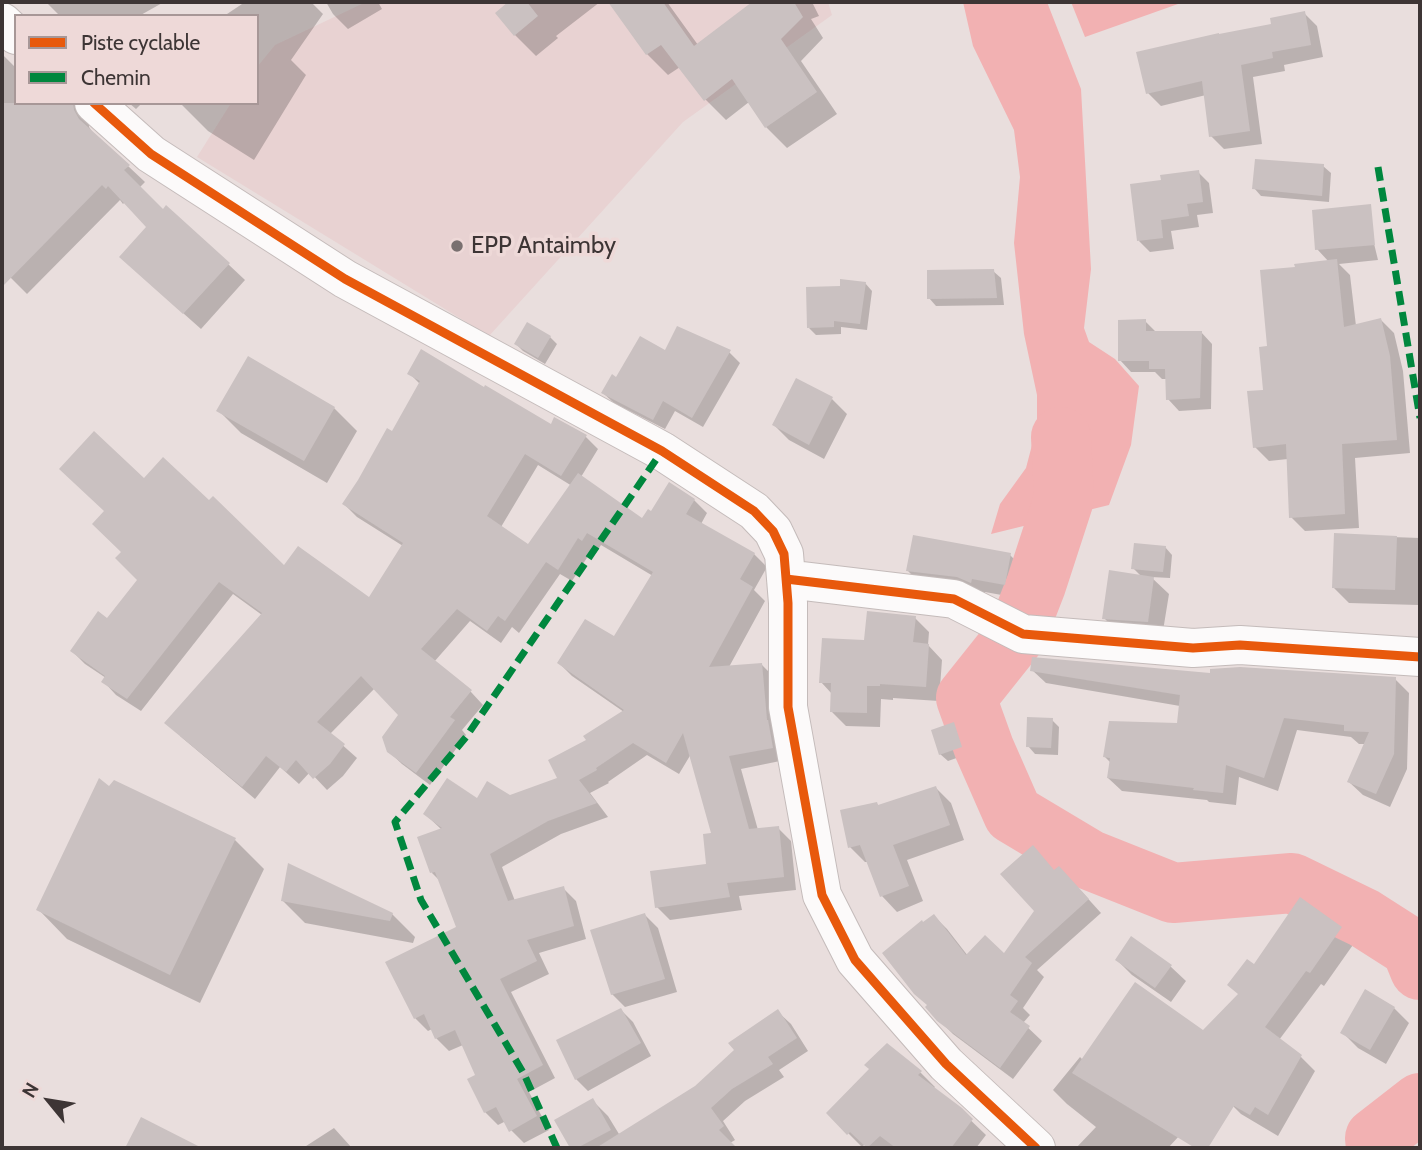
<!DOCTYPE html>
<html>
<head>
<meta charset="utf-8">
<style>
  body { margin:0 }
  #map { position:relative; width:1422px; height:1150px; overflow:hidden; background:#e9dedd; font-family:Cabin,sans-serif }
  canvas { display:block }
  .frame { position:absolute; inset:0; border:4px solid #3d3535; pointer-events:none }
  .legend { position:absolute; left:14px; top:14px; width:245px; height:91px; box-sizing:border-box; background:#eed9d8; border:2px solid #a79797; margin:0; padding:9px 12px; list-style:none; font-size:21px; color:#3d3535 }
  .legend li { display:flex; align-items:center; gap:14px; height:35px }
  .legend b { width:35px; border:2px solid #a79797 }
  .north { position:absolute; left:14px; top:1066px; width:70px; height:70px; -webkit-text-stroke:5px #eed9d8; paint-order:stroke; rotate:300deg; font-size:19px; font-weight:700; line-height:28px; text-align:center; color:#3d3535 }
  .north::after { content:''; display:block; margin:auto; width:24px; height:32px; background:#3d3535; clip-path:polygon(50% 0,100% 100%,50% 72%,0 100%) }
</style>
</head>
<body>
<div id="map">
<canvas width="1422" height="1150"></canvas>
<div class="frame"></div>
<ul class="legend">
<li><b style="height:9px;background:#e8590c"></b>Piste cyclable</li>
<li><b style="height:9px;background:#00873e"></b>Chemin</li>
</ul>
<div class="north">N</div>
</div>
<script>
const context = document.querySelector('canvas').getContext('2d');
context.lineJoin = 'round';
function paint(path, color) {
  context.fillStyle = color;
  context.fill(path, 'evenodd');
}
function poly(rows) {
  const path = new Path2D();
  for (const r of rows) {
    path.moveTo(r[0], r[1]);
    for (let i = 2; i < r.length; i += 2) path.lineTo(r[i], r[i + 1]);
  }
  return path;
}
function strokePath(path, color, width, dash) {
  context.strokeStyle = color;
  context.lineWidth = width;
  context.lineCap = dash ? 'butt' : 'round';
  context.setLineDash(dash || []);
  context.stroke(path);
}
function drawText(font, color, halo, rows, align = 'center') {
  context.font = font + ' Cabin,sans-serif';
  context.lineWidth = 7;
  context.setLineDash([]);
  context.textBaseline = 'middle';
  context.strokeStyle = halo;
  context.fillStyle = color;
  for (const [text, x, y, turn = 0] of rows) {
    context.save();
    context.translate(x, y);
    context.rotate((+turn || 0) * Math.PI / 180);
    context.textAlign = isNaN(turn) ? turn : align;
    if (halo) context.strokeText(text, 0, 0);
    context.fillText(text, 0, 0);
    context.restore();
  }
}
paint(poly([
  [366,2,828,2,832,15,683,122,489,336,197,157,231,103,257,103,257,67,275,45]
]), '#e8d2d2');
paint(poly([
  [963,2,1047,2,1081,89,1091,269,1084,328,1089,342,1115,359,1139,386,1131,445,1109,505,991,534,1000,504,1026,468,1037,426,1037,395,1024,334,1014,243,1020,177,1014,130,973,46],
  [1071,2,1177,2,1178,4,1085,37]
]), '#f2b1b2');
paint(poly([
  [49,2,164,2,139,16,60,16,47,3],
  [245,2,311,2,323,14,291,60,306,75,254,160,208,131,180,103,257,103,257,16,224,16],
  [326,2,378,2,382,9,348,29,333,14],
  [511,2,600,2,556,36,558,38,536,56,515,35,497,13],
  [610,2,667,2,698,45,752,4,751,2,812,2,819,16,811,19,823,38,801,61,837,114,787,148,766,127,749,102,726,120,705,99,680,67,668,75,647,54],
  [1304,13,1317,26,1323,57,1284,65,1285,71,1253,77,1262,144,1224,149,1211,136,1206,95,1161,106,1148,93,1273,25],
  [2,54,16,68,16,103,79,103,89,116,89,127,93,133,145,182,139,188,163,211,228,264,245,280,201,329,138,273,148,227,125,202,123,204,120,200,27,294,9,276,2,283],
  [129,103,142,103,136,109],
  [1418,144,1420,144,1420,172,1418,170],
  [1323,166,1331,173,1329,202,1261,196,1254,188],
  [1198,172,1209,183,1213,213,1197,215,1199,227,1171,231,1174,249,1150,252,1139,241,1163,182],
  [1369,223,1378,260,1339,264,1350,275,1356,326,1380,319,1394,333,1403,371,1410,453,1355,458,1359,528,1305,531,1291,517,1288,459,1269,461,1255,447,1265,391,1269,347,1297,268,1329,262,1317,249],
  [993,271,1001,278,1004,305,936,306,929,298],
  [865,283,872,291,867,330,841,327,841,334,816,335,809,328,841,287],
  [1145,321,1156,332,1201,332,1212,344,1211,409,1179,411,1168,399,1168,379,1162,379,1155,372,1131,372,1120,360],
  [550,337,557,344,545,364,523,351,516,344],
  [729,352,740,363,703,427,675,411,665,429,614,403,603,393,617,379,665,353],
  [409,373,551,426,585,436,598,449,581,477,643,521,652,514,694,500,707,513,701,524,754,554,767,567,754,590,765,601,729,667,762,665,775,678,785,760,741,769,758,830,778,828,791,841,796,890,739,896,742,910,670,920,657,907,708,865,713,835,691,754,679,774,647,755,608,782,609,783,590,793,608,817,561,834,502,867,515,901,563,888,576,901,586,939,539,953,549,974,511,992,555,1078,529,1092,549,1130,524,1143,511,1130,506,1121,498,1125,485,1112,477,1076,463,1045,449,1051,436,1038,432,1029,428,1031,415,1018,458,928,440,881,432,873,442,830,425,814,478,801,510,797,560,779,588,740,624,712,572,676,559,663,614,639,653,576,601,545,596,553,592,550,572,581,560,574,519,633,512,627,501,643,470,621,434,662,471,692,483,705,462,730,466,735,430,785,402,764,388,751,400,715,375,688,330,734,357,758,343,776,327,790,310,772,299,784,280,767,255,799,180,736,262,615,233,594,141,711,116,695,104,682,106,678,85,664,72,651,108,620,139,580,123,552,144,480,284,568,369,600,403,546,357,517,344,504,392,433,421,385],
  [538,465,572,486,529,546,501,527],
  [832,399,847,414,824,459,789,440,774,425],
  [334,408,357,431,327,483,241,433,218,410],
  [1335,535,1420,538,1420,591,1419,591,1418,605,1349,603,1334,588],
  [1165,547,1172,555,1170,578,1151,577,1169,594,1162,637,1119,633,1104,618,1142,577,1133,568],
  [1010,555,1023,568,1018,598,985,592,984,595,921,584,908,571],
  [915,618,929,632,928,645,942,660,939,701,893,698,893,700,881,699,880,727,846,726,832,712,832,694,821,682,865,642],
  [1032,670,1395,679,1409,693,1407,769,1390,807,1363,795,1349,782,1366,744,1359,744,1351,737,1297,730,1278,791,1239,777,1236,805,1209,802,1207,800,1122,791,1108,778,1111,763,1105,757,1179,725,1180,706,1046,683],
  [1052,720,1059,727,1058,755,1035,754,1028,746],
  [954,724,961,731,968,754,948,761,940,754],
  [109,788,235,840,264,869,200,1003,67,939,38,909],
  [936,788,951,803,964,840,907,860,923,901,897,912,882,896,868,862,865,862,850,847,877,804,880,807],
  [1055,872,1072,881,1101,913,1037,970,1044,977,1023,1008,1030,1015,1023,1023,1042,1041,1013,1079,953,1034,939,1020,934,916,947,929,968,956,1005,956,1036,910],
  [282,900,392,914,415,937,413,943,305,923],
  [645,915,658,928,677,992,625,1007,612,994],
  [1341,928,1355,942,1324,986,1321,984,1279,1040,1301,1057,1315,1071,1278,1136,1241,1114,1227,1100,1239,1071,1168,1148,1076,1148,1096,1127,1067,1104,1053,1090,1080,1057,1083,1060,1203,1032,1240,995,1254,967],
  [1117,960,1170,966,1186,981,1171,1002,1132,975],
  [1394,1008,1409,1023,1386,1064,1358,1048,1342,1032],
  [621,1010,633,1022,651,1056,588,1091,576,1079],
  [778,1012,791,1024,808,1051,779,1070,784,1077,745,1101,723,1121,735,1140,730,1143,735,1148,572,1148,557,1121,593,1101,608,1116,619,1134,676,1106],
  [887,1045,921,1073,935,1087,933,1089,960,1110,986,1135,976,1148,869,1148,865,1144,862,1147,828,1113,871,1069],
  [334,1128,352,1148,303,1148]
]), '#0003');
strokePath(poly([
  [1061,437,1064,499,1036,585,1017,634,966,698,984,748,1013,814,1090,860,1173,893,1292,883,1364,918,1411,948,1420,970],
  [1376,1148,1375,1138,1420,1103]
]), '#f2b1b2', 60);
paint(poly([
  [508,2,527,2,538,16,514,36,495,13],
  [608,2,663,2,694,46,752,2,794,2,803,17,781,39,817,92,765,128,732,79,704,101,661,45,646,55],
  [1305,11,1311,45,1272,52,1273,58,1241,65,1250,131,1209,137,1202,81,1146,94,1136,52,1219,33,1219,34,1271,24,1270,18],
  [2,103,73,103,74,110,79,119,130,165,124,170,163,209,166,205,230,263,183,314,119,257,146,227,108,186,106,189,102,185,2,287],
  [1255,159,1324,164,1322,196,1252,189],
  [1199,170,1203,202,1187,204,1189,216,1161,220,1163,238,1137,241,1130,184,1161,180,1160,175],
  [1371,204,1375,245,1315,250,1312,210],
  [1337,259,1344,327,1381,318,1390,356,1397,440,1342,444,1345,514,1289,518,1286,444,1253,448,1247,391,1263,390,1259,347,1267,346,1260,270,1295,267,1294,264],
  [994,269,997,298,927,299,927,270],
  [840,279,866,282,860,324,834,321,834,327,807,328,806,287,840,286],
  [1146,319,1146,331,1202,331,1200,398,1166,400,1165,369,1149,369,1149,361,1118,361,1118,320],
  [527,322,551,336,538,358,514,344],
  [677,326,731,350,692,418,663,401,653,420,601,393,612,374,616,377,640,336,665,350],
  [421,349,484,387,485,385,551,424,554,417,587,435,561,476,525,454,487,516,528,544,578,473,642,518,648,509,651,511,669,482,695,499,686,514,755,553,740,579,753,587,709,667,762,663,767,720,768,720,773,748,729,756,749,829,779,826,784,877,727,883,730,897,655,908,650,871,706,864,703,834,711,833,683,733,666,763,633,743,596,768,597,770,579,780,597,803,548,821,490,854,508,901,564,886,574,926,527,940,537,961,500,979,543,1065,517,1079,537,1116,509,1132,496,1107,484,1113,467,1079,475,1075,455,1030,435,1039,424,1014,414,1019,385,962,456,927,435,872,430,873,417,837,442,828,423,814,447,778,477,798,487,781,510,795,557,778,548,760,586,740,583,736,624,710,557,663,585,619,614,636,653,572,587,533,582,541,578,538,558,570,546,562,505,621,498,616,487,631,457,609,421,649,472,690,450,717,455,720,416,773,387,752,382,737,398,715,361,676,317,722,345,744,330,764,313,779,296,760,286,772,266,756,242,787,164,723,262,613,219,582,127,699,101,682,105,676,70,651,98,611,107,618,137,580,115,558,121,552,92,524,104,511,59,469,94,431,144,478,163,457,209,500,213,496,284,565,298,546,369,597,403,543,342,504,358,480,387,428,392,431,420,381,407,374],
  [248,356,335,407,304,461,216,411],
  [796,378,833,397,809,445,772,425],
  [1334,533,1397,536,1395,590,1332,588],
  [913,535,1011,553,1005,585,972,579,971,583,957,577,906,571],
  [1134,543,1166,546,1163,572,1131,569],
  [1109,570,1154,577,1148,622,1102,619],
  [867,611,916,616,913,642,929,644,926,687,880,684,880,686,867,686,867,713,830,712,831,683,819,683,822,638,864,640],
  [1032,657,1210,673,1210,669,1240,667,1396,677,1394,754,1376,794,1347,782,1369,732,1344,731,1344,725,1284,718,1264,778,1226,765,1223,793,1193,790,1194,788,1107,778,1110,758,1103,757,1109,721,1177,723,1180,695,1030,671],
  [1027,717,1053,718,1051,748,1026,747],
  [954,722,962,747,939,755,931,730],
  [99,778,109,786,114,780,236,838,170,975,36,910],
  [936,786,950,825,893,845,909,886,880,897,860,845,848,848,840,810,877,802,878,805],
  [1033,845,1054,870,1059,866,1089,899,1025,957,1032,963,1010,995,1018,1001,1010,1012,1030,1026,1000,1068,937,1021,925,1007,927,1005,914,994,882,953,922,920,923,922,934,914,966,955,985,935,1004,953,1034,911,1000,874],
  [288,863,393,913,390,921,281,901],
  [1300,897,1342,927,1310,973,1306,971,1265,1027,1302,1055,1268,1115,1255,1107,1250,1115,1234,1106,1208,1148,1195,1148,1072,1073,1135,982,1203,1030,1238,994,1227,985,1247,959,1254,964],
  [645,913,665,979,611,995,590,930],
  [1131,936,1172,965,1155,988,1115,960],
  [1365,989,1395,1007,1370,1050,1340,1033],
  [621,1008,641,1043,575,1080,556,1040],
  [778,1009,797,1038,768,1057,773,1064,732,1089,711,1108,724,1126,719,1130,737,1148,596,1148,695,1086,734,1050,728,1043],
  [887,1043,922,1071,918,1075,962,1108,973,1119,951,1148,896,1148,880,1136,867,1148,850,1132,847,1135,826,1113,869,1069,864,1065],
  [593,1098,611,1130,577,1148,570,1148,554,1120],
  [141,1117,202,1148,125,1148]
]), '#cac1c1');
const minor = poly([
  [2,22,16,35],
  [94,103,151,154,345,279,662,451,754,511,773,531,784,554,788,603,788,707,822,895,855,960,946,1064,1036,1148],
  [786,579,954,599,1023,634,1193,648,1240,645,1420,657]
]);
strokePath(minor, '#c4bbba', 40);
strokePath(minor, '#fcfafa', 38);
strokePath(poly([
  [1378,167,1420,418],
  [557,1148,524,1074,421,900,395,822,466,737,662,451]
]), '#00873e', 7, [14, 7]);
strokePath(poly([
  [94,103,151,154,345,279,662,451,754,511,773,531,784,554,788,603,788,707,822,895,855,960,946,1064,1036,1148],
  [786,579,954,599,1023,634,1193,648,1240,645,1420,657]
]), '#e8590c', 9);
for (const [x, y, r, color] of [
  [457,246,7,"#797070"]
]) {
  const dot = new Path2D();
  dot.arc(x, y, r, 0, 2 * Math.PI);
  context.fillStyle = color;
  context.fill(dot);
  strokePath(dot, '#eed9d8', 2.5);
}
drawText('24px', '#3d3535', '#eed9d8', [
  ["EPP Antaimby",471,246]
], 'left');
</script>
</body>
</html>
